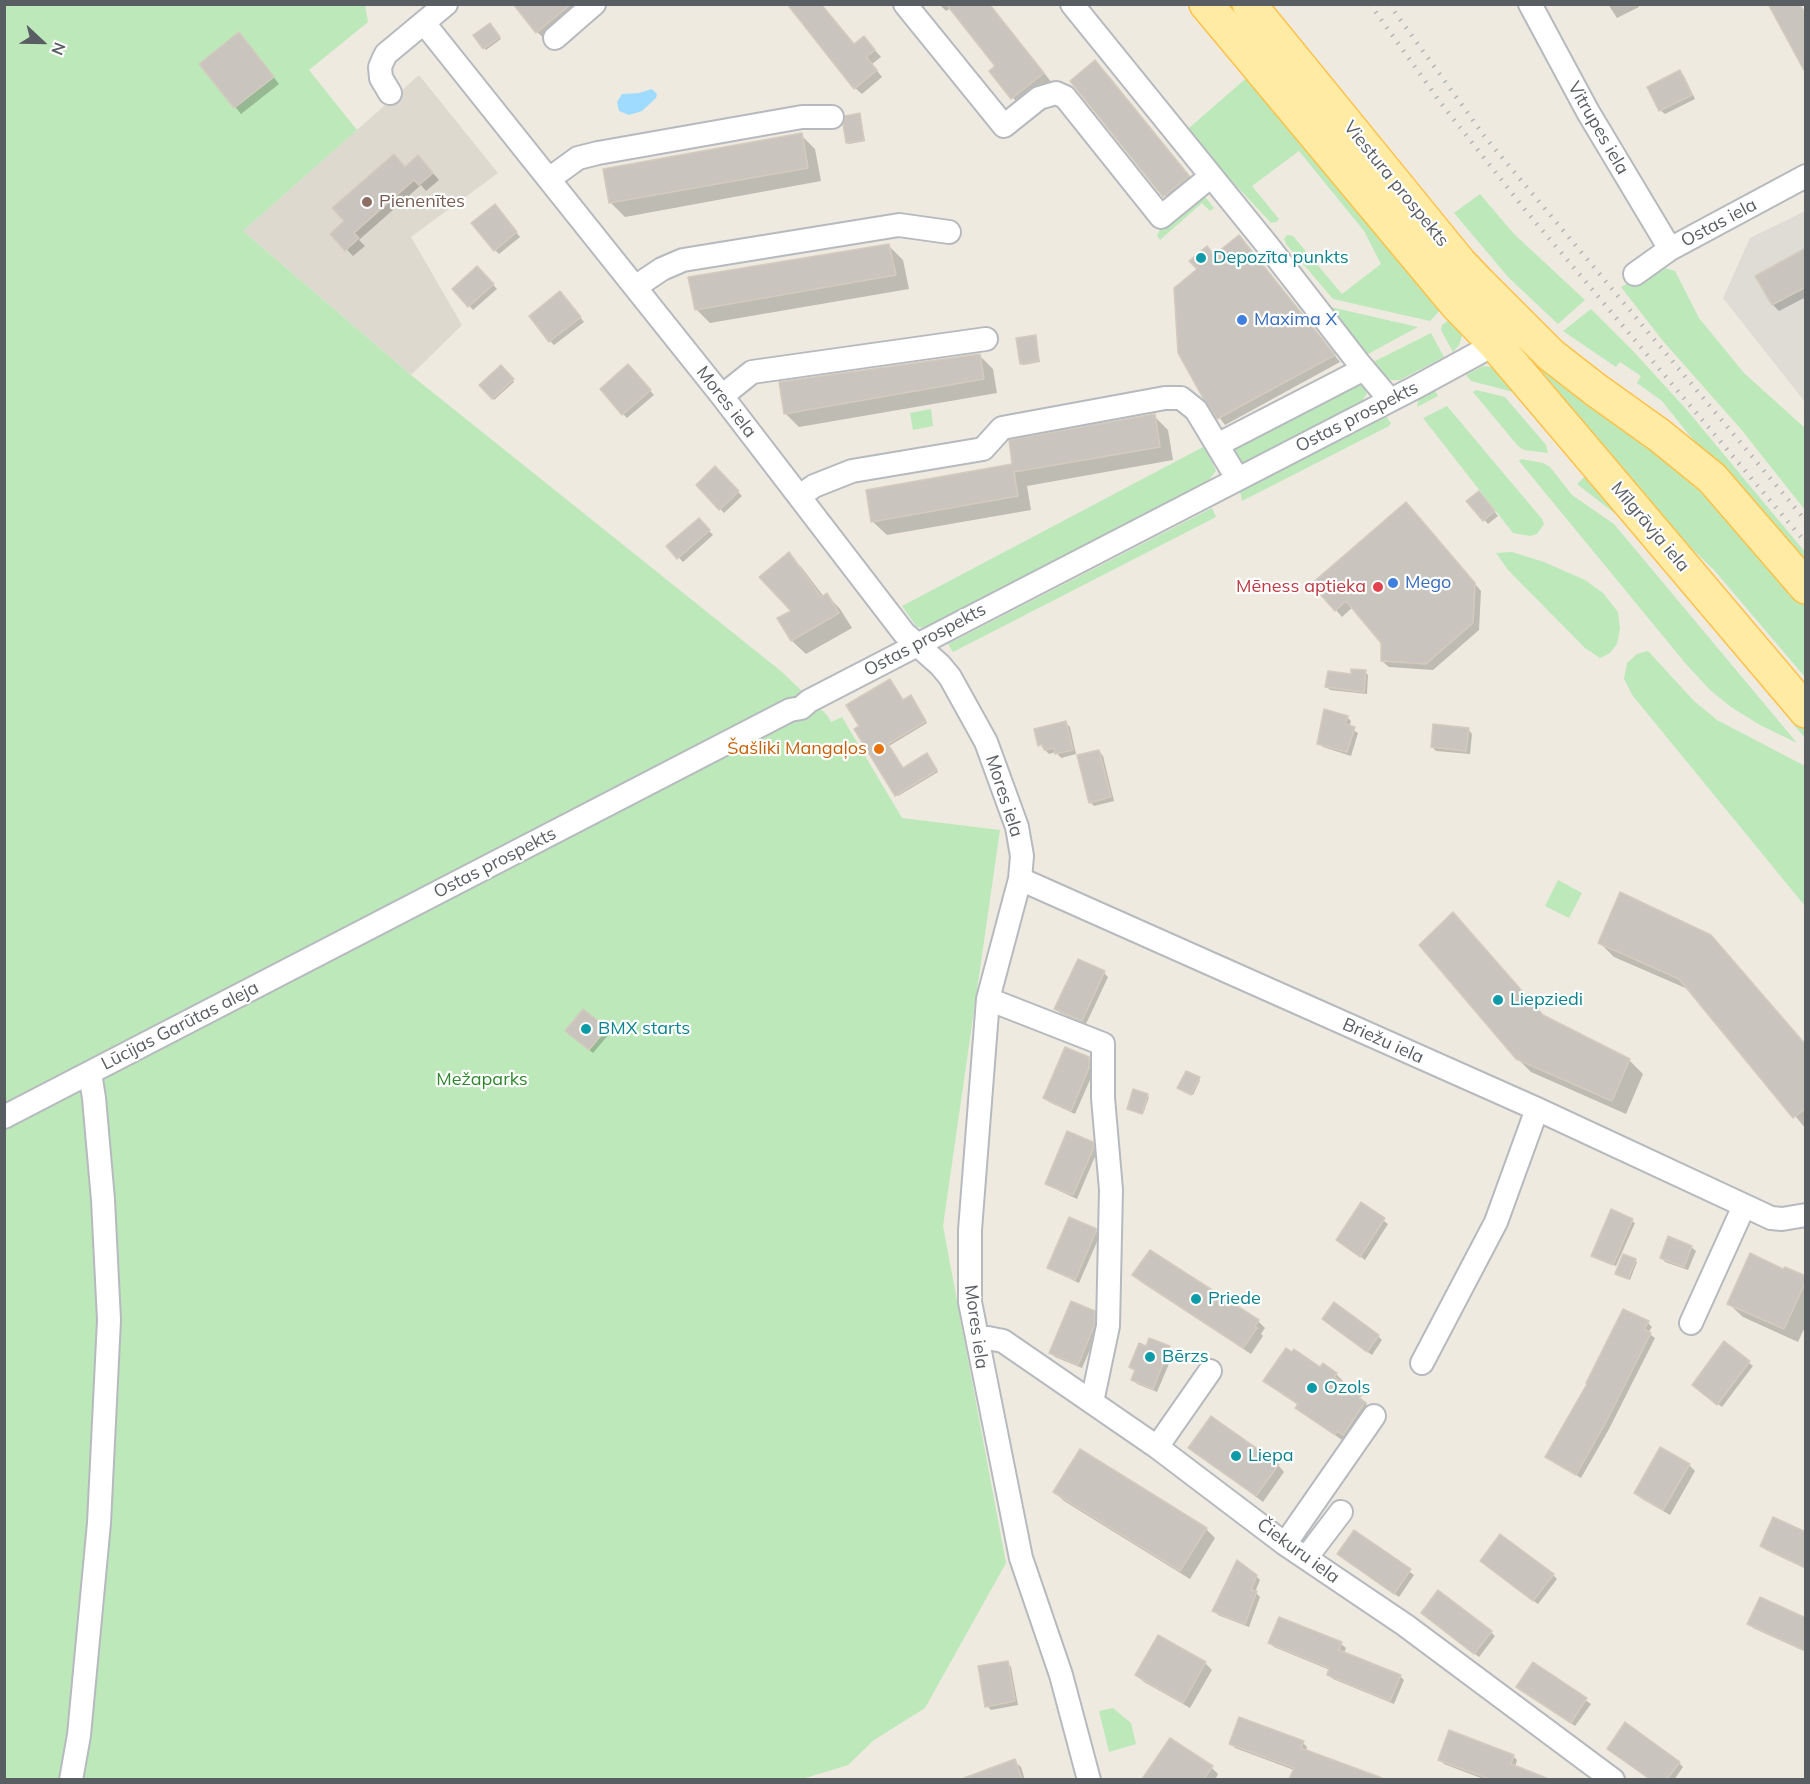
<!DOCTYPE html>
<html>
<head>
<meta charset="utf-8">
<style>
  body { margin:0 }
  #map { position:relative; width:1810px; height:1784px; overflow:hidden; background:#eeeae0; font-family:Mulish,sans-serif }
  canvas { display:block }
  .frame { position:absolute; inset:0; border:6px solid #595e63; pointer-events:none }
  .north { position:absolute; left:12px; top:12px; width:60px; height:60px; -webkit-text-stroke:4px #fff; paint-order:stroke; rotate:112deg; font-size:16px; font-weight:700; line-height:24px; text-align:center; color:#595e63 }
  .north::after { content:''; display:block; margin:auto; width:21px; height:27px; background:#595e63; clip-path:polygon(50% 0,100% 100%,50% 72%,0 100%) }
</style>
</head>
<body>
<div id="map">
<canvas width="1810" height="1784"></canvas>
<div class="frame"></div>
<div class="north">N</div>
</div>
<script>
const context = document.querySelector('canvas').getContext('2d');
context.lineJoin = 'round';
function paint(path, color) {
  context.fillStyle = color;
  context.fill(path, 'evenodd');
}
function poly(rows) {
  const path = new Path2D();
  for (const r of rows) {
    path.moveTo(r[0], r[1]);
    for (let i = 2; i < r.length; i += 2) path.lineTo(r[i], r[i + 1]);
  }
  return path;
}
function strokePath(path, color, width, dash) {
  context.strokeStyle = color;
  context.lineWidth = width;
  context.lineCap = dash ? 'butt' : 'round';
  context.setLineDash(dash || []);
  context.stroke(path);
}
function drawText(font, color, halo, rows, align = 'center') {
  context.font = font + ' Mulish,sans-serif';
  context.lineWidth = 4.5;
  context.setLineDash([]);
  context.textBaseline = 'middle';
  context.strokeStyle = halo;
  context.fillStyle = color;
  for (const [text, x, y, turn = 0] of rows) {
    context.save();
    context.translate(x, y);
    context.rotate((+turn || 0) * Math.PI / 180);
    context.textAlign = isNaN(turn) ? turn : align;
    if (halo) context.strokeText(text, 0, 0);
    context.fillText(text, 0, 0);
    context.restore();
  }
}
paint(poly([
  [1805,211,1805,402,1723,298,1750,238]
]), '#dedcd5');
paint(poly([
  [419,75,498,173,411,237,462,325,411,375,243,231]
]), '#ddd9cf');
paint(poly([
  [5,5,365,5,368,22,309,70,357,130,243,231,411,375,782,672,827,715,831,722,842,717,902,818,1000,830,943,1226,1006,1563,925,1708,874,1740,848,1765,802,1779,5,1780],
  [1251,74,1444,306,1430,321,1333,299,1286,244,1284,239,1287,235,1293,236,1342,294,1381,264,1364,231,1299,151,1252,186,1279,219,1276,222,1271,223,1190,136,1189,128],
  [1202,193,1214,208,1210,211,1202,203,1160,240,1157,235,1162,227],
  [1480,194,1514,234,1585,300,1558,324,1509,278,1454,213],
  [1655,268,1665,268,1675,271,1699,318,1744,373,1805,428,1805,510,1740,428,1663,341,1621,287],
  [1475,297,1654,448,1739,523,1805,604,1805,677,1714,570,1654,512],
  [1330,307,1418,327,1366,355,1329,309],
  [1591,309,1634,352,1686,409,1805,552,1805,570,1702,451,1662,401,1637,383,1641,376,1620,362,1616,367,1563,331],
  [1454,316,1461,325,1462,336,1459,345,1453,352,1441,330,1442,325],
  [1431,333,1444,357,1400,380,1392,380,1384,377,1373,362],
  [1483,366,1493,367,1528,399,1545,430,1513,392,1471,381,1466,375],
  [1356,381,1362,383,1367,393,1361,403,1238,466,1231,445],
  [1434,389,1438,396,1417,407,1418,401,1422,396],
  [1476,390,1505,397,1546,445,1548,453,1524,450,1518,446,1473,392],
  [1447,406,1542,519,1544,524,1537,534,1530,536,1513,533,1423,418],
  [931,409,933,426,913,430,910,413],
  [1385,415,1391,423,1389,426,1242,501,1240,491],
  [1205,446,1216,471,1207,482,926,628,917,627,902,606],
  [1521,459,1543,463,1550,467,1572,495,1614,524,1797,743,1760,725,1731,707,1710,690,1686,664,1519,461],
  [1584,477,1590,480,1713,617,1805,728,1805,738,1622,519,1577,484],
  [1212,508,1216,517,953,652,948,644],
  [1512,552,1544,562,1585,580,1603,593,1618,612,1620,629,1617,644,1610,653,1600,658,1585,648,1508,570,1496,553],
  [1648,651,1694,701,1717,720,1805,766,1805,906,1633,696,1624,679,1627,663,1637,654],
  [1558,880,1582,893,1569,918,1545,906],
  [1113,1708,1131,1723,1136,1744,1109,1752,1099,1711]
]), '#bce8ba');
paint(poly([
  [652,89,657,94,656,98,642,111,629,115,619,111,617,102,622,94,639,93]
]), '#9fdbff');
paint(poly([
  [520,4,602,4,551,45,537,32],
  [939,4,990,4,1052,83,1022,107,1013,98,997,66,951,8,946,11],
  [1608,4,1638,4,1639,7,1617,18],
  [492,26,501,39,486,50,475,36],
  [864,38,881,57,872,64,882,77,862,94,855,88,855,45],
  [245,41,279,84,241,114,201,64],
  [1095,62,1109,76,1202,191,1178,209,1165,196],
  [1680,72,1684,76,1695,99,1665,114,1660,110],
  [860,115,865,141,849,144,847,142],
  [801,135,815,149,821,181,625,217,611,203,605,170],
  [425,164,439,180,426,191,421,185,359,240,365,246,353,256,332,234],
  [499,211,520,237,499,254,495,250],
  [1245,243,1340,362,1225,425,1204,397,1199,270,1215,257],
  [889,246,903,260,909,289,710,323,696,309],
  [1806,250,1806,297,1779,311,1773,305,1758,276],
  [477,268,497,289,473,310,454,289],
  [564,297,584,322,554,345,550,341],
  [1035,337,1040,362,1023,365,1021,363],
  [979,355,993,369,997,393,799,427,785,413],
  [501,367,514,382,494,400,481,385],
  [632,370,654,395,627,418,623,414],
  [1154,416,1168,430,1173,460,1027,486,1031,510,887,535,873,522,1014,465],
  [715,468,742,496,724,513,698,485],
  [1483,497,1498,516,1488,524,1468,501],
  [1413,510,1481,591,1479,630,1433,670,1389,667,1382,661,1383,643,1353,607,1342,617,1336,610],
  [699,520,713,535,683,562,668,546],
  [789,554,802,568,824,597,827,595,840,609,852,628,806,654,792,641,779,619,793,611],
  [1365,672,1368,675,1367,694,1330,690,1327,687],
  [912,698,927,723,889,746,903,770,929,757,938,772,898,796,861,726,903,701],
  [1347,717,1351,721,1349,727,1358,733,1351,756,1323,747,1319,743],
  [1066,723,1070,727,1076,754,1061,758,1056,752,1049,754,1041,746,1050,744,1049,741,1040,743,1040,746,1036,730],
  [1468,729,1472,734,1470,754,1436,751,1432,747],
  [1099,751,1103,756,1114,801,1094,806,1090,802],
  [1620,894,1806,1045,1806,1129,1690,990,1614,957,1600,943],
  [1453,914,1545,1018,1629,1060,1643,1074,1626,1114,1531,1072,1517,1058],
  [1104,973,1108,977,1086,1024,1060,1013,1056,1009],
  [606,1029,610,1033,593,1053,571,1035],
  [1089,1059,1093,1063,1093,1073,1075,1114,1049,1102,1045,1098],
  [1199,1079,1200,1080,1193,1095,1181,1089],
  [1147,1096,1149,1097,1143,1114,1130,1110],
  [1092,1143,1097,1148,1097,1152,1077,1199,1051,1187,1047,1183],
  [1361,1204,1388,1224,1365,1260,1338,1240],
  [1612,1211,1635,1223,1616,1266,1593,1256],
  [1096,1231,1100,1235,1079,1283,1053,1271,1049,1267],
  [1691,1247,1696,1251,1688,1270,1665,1262,1661,1257],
  [1624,1256,1637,1262,1630,1280,1619,1275],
  [1784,1271,1806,1278,1806,1325,1798,1342,1743,1317,1729,1304],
  [1134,1275,1258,1321,1265,1328,1261,1334,1263,1336,1251,1354,1141,1282],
  [1094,1312,1098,1316,1098,1331,1082,1368,1055,1357,1051,1353],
  [1328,1323,1378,1336,1382,1340,1372,1355],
  [1648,1323,1652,1327,1648,1333,1655,1338,1609,1429,1581,1478,1547,1457],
  [1724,1344,1753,1366,1722,1407,1698,1389],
  [1146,1348,1169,1348,1174,1352,1157,1392,1137,1384,1133,1379,1135,1371,1131,1367],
  [1292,1354,1321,1369,1336,1374,1343,1381,1341,1383,1367,1403,1366,1405,1371,1410,1350,1441,1345,1437,1342,1440,1304,1414,1297,1408,1299,1406,1265,1380],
  [1190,1448,1278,1465,1284,1472,1263,1502],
  [1689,1465,1695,1471,1670,1515,1642,1499,1636,1493],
  [1055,1492,1206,1529,1215,1538,1190,1579,1064,1501],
  [1354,1532,1414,1575,1399,1597,1343,1558],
  [1806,1534,1806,1569,1766,1550,1761,1545],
  [1486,1565,1553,1575,1557,1579,1538,1604],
  [1256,1576,1260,1580,1255,1592,1260,1597,1249,1627,1218,1615,1214,1611],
  [1427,1617,1491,1632,1495,1636,1479,1657],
  [1280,1619,1341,1644,1346,1648,1344,1653,1400,1676,1404,1680,1394,1704,1333,1679,1329,1675,1330,1670,1274,1647,1270,1643],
  [1806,1620,1806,1652,1753,1628,1749,1623],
  [1007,1662,1011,1667,1018,1705,991,1710,987,1706],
  [1205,1663,1212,1670,1190,1708,1144,1682,1137,1675],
  [1533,1664,1591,1704,1575,1726,1522,1691],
  [1170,1740,1212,1768,1218,1774,1215,1780,1144,1780],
  [1303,1743,1307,1747,1306,1751,1367,1776,1366,1780,1292,1780,1294,1770,1235,1748,1231,1744],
  [1613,1753,1679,1763,1683,1767,1674,1780,1650,1780],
  [1513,1756,1517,1760,1515,1767,1548,1780,1486,1780,1444,1764,1440,1759],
  [1014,1761,1021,1767,1025,1780,964,1780]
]), '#0003');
const building = poly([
  [513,4,571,4,536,33,513,4],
  [787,4,821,4,854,44,864,36,875,50,866,57,877,70,854,89,787,4],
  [946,4,989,4,1044,73,1011,99,989,71,995,66,946,4],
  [1768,4,1800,4,1806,15,1806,74,1768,4],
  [490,23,500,37,483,49,473,35,490,23],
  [239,32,274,77,234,108,199,64,239,32],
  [1095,60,1189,176,1163,197,1070,81,1095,60],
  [1680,70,1692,95,1659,111,1647,87,1680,70],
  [860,113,864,140,846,143,843,124,845,116,860,113],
  [802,133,808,168,609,203,603,169,802,133],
  [394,154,405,167,418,155,433,173,419,185,414,180,354,233,359,238,345,251,330,234,344,221,332,208,394,154],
  [495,204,517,232,494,251,471,223,495,204],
  [1239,235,1335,355,1217,419,1203,398,1178,353,1174,288,1197,269,1189,261,1207,246,1214,255,1239,235],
  [889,244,896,275,695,310,688,277,889,244],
  [1806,248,1806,287,1772,305,1755,276,1806,248],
  [477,266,494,284,468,307,452,289,477,266],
  [560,291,581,317,549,342,529,316,560,291],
  [1036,335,1039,361,1020,364,1016,338,1036,335],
  [980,354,984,379,784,414,779,382,980,354],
  [628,364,651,390,622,415,600,389,628,364],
  [501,365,514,379,492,399,479,385,501,365],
  [1155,414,1160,447,1014,472,1018,496,871,522,866,490,1012,464,1009,440,1155,414],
  [715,466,739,491,719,510,696,485,715,466],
  [1479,491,1495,511,1483,521,1466,501,1479,491],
  [1406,502,1475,583,1473,623,1426,664,1381,661,1381,643,1346,601,1335,611,1311,584,1406,502],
  [699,518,710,530,677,559,666,546,699,518],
  [789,552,821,597,827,593,839,613,791,641,777,618,791,611,759,577,789,552],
  [1351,669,1366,670,1364,692,1325,687,1328,671,1351,674,1351,669],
  [890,679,903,700,911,695,926,721,888,744,903,768,927,753,937,770,895,796,854,729,859,726,846,705,890,679],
  [1324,709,1348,716,1345,724,1355,727,1347,752,1317,744,1324,709],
  [1066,721,1073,750,1055,754,1054,748,1044,750,1042,744,1038,746,1034,729,1066,721],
  [1433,724,1469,728,1466,751,1431,747,1433,724],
  [1099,750,1111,797,1089,803,1077,755,1099,750],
  [1620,892,1711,935,1806,1045,1806,1108,1793,1118,1679,979,1598,943,1620,892],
  [1453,912,1543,1015,1630,1059,1612,1101,1516,1059,1419,945,1453,912],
  [1078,959,1105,971,1082,1021,1054,1009,1078,959],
  [583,1009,607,1028,589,1050,565,1031,583,1009],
  [1065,1047,1089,1057,1089,1068,1071,1111,1043,1098,1065,1047],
  [1186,1071,1200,1077,1191,1095,1177,1088,1186,1071],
  [1133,1089,1148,1094,1142,1114,1127,1109,1133,1089],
  [1067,1131,1093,1142,1094,1147,1073,1195,1045,1184,1067,1131],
  [1361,1202,1385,1218,1360,1257,1336,1240,1361,1202],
  [1611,1209,1633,1219,1613,1265,1591,1256,1611,1209],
  [1069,1217,1097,1229,1075,1280,1047,1268,1069,1217],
  [1668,1236,1692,1246,1684,1267,1660,1258,1668,1236],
  [1150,1250,1259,1320,1255,1326,1257,1328,1243,1348,1132,1275,1150,1250],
  [1750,1253,1783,1269,1785,1267,1806,1276,1806,1281,1784,1329,1727,1304,1750,1253],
  [1623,1254,1636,1259,1628,1279,1615,1274,1623,1254],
  [1071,1301,1095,1311,1094,1326,1078,1365,1049,1353,1071,1301],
  [1334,1302,1379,1335,1367,1352,1322,1319,1334,1302],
  [1623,1309,1649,1321,1644,1329,1651,1333,1605,1424,1576,1475,1545,1457,1587,1384,1586,1383,1623,1309],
  [1149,1338,1170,1346,1153,1389,1131,1380,1135,1370,1129,1367,1139,1343,1146,1346,1149,1338],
  [1724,1341,1750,1361,1717,1405,1692,1385,1724,1341],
  [1286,1348,1292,1352,1294,1349,1320,1367,1323,1363,1337,1373,1334,1377,1362,1395,1359,1398,1365,1402,1343,1435,1337,1431,1335,1435,1295,1408,1298,1404,1263,1381,1286,1348],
  [1211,1416,1279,1464,1256,1496,1188,1448,1211,1416],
  [1660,1447,1690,1464,1663,1510,1634,1493,1660,1447],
  [1080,1449,1207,1528,1180,1571,1053,1492,1080,1449],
  [1773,1517,1806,1532,1806,1568,1760,1546,1773,1517],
  [1354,1530,1411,1569,1394,1594,1337,1554,1354,1530],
  [1500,1534,1554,1574,1533,1601,1480,1561,1500,1534],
  [1237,1560,1257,1575,1251,1590,1257,1591,1245,1624,1212,1611,1237,1560],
  [1438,1590,1492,1631,1474,1654,1421,1613,1438,1590],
  [1760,1597,1806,1618,1806,1651,1747,1624,1760,1597],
  [1279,1617,1342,1642,1339,1650,1401,1675,1390,1701,1327,1675,1329,1668,1268,1643,1279,1617],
  [1158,1635,1206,1662,1183,1703,1135,1675,1158,1635],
  [1008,1661,1015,1701,985,1707,978,1666,1008,1661],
  [1533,1662,1587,1698,1571,1723,1516,1687,1533,1662],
  [1239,1717,1304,1741,1301,1748,1382,1778,1382,1779,1289,1779,1294,1768,1229,1744,1239,1717],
  [1625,1722,1680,1762,1667,1779,1650,1779,1607,1749,1625,1722],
  [1449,1730,1514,1755,1511,1764,1549,1779,1490,1779,1438,1760,1449,1730],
  [1170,1738,1213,1766,1204,1779,1142,1779,1170,1738],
  [1015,1759,1022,1779,964,1779,964,1778,1015,1759]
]);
paint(building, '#c9c4bd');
strokePath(building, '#d3cbbe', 1.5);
const minor = poly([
  [905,4,1004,126,1039,98,1056,93,1065,97,1161,217,1210,177],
  [1072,4,1268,246,1358,362,1390,400],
  [1530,4,1588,112,1670,249],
  [424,23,722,396,904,633,940,665,950,677,986,742,1017,827,1022,856,1020,879,988,999,970,1230,970,1302,1021,1558,1061,1675,1089,1780],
  [555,38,594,4],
  [390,93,381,78,380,67,383,60,386,54,446,4],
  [549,179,578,158,598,153,802,117,832,117],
  [1635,274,1670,249,1806,176],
  [635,287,662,269,683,260,899,225,949,232],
  [722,396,752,372,986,339],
  [1217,445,1364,369],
  [800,496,814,486,852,471,983,449,1002,428,1165,398,1181,398,1196,410,1237,478],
  [1020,879,1537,1109,1754,1210,1771,1218,1782,1219,1806,1215],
  [988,999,1103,1044,1103,1098,1111,1190,1108,1326,1092,1402],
  [4,1117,790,710,801,708,809,701,1418,386,1495,344],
  [1691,1323,1744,1206],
  [978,1339,988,1338,1003,1341,1157,1447,1285,1544,1405,1625,1613,1780],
  [1422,1363,1496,1222,1537,1109],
  [1157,1447,1210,1371],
  [1285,1544,1374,1416],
  [1306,1558,1341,1512],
  [71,1780,79,1735,99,1523,109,1320,103,1200,94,1098,90,1073]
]);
const primary = poly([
  [1206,4,1457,305,1495,344,1806,711],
  [1249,4,1460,263,1479,283,1551,355,1596,390,1659,435,1712,478,1806,587]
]);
strokePath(minor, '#b6babf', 26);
strokePath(primary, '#ffc148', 36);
strokePath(minor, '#fff', 22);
strokePath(primary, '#ffeba4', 33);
strokePath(poly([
  [1370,4,1440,102,1526,211,1806,543],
  [1389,4,1485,137,1806,521]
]), '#b4b5b6', 4.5, [1.5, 8]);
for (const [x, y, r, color] of [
  [367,202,6,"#8d6e63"],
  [1201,258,6,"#0f9aa8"],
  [1242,320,6,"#3f7fe0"],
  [1393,583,6,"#3f7fe0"],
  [1378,587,6,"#e0444e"],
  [879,749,6,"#e8710a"],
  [1498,1000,6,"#0f9aa8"],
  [586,1029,6,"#0f9aa8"],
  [1196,1299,6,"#0f9aa8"],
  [1150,1357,6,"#0f9aa8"],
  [1312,1388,6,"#0f9aa8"],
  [1236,1456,6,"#0f9aa8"]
]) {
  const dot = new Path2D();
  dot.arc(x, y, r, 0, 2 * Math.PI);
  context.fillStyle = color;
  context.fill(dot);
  strokePath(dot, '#fff', 2);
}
drawText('18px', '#595e63', '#fff', [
  ["Vitrupes iela",1598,128,60],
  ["Viestura prospekts",1396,184,51],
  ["Ostas iela",1719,223,-28],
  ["Mores iela",726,402,52],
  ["Ostas prospekts",1357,417,-27],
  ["Mīlgrāvja iela",1650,527,50],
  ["Ostas prospekts",925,640,-28],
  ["Mores iela",1004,796,72],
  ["Ostas prospekts",495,863,-27],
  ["Lūcijas Garūtas aleja",180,1026,-27],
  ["Briežu iela",1383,1041,24],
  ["Mores iela",976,1327,82],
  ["Čiekuru iela",1298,1551,36]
]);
drawText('18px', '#785e54', '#fff', [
  ["Pienenītes",379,202]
], 'left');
drawText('18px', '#0d838f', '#fff', [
  ["Depozīta punkts",1213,258],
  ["Liepziedi",1510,1000],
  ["BMX starts",598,1029],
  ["Priede",1208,1299],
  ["Bērzs",1162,1357],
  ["Ozols",1324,1388],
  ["Liepa",1248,1456]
], 'left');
drawText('18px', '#366cbe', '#fff', [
  ["Maxima X",1254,320],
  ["Mego",1405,583]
], 'left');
drawText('18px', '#be3a42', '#fff', [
  ["Mēness aptieka",1366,587]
], 'right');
drawText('18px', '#c56008', '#fff', [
  ["Šašliki Mangaļos",867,749]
], 'right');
drawText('18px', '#2e872d', '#fff', [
  ["Mežaparks",482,1080]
]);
</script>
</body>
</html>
